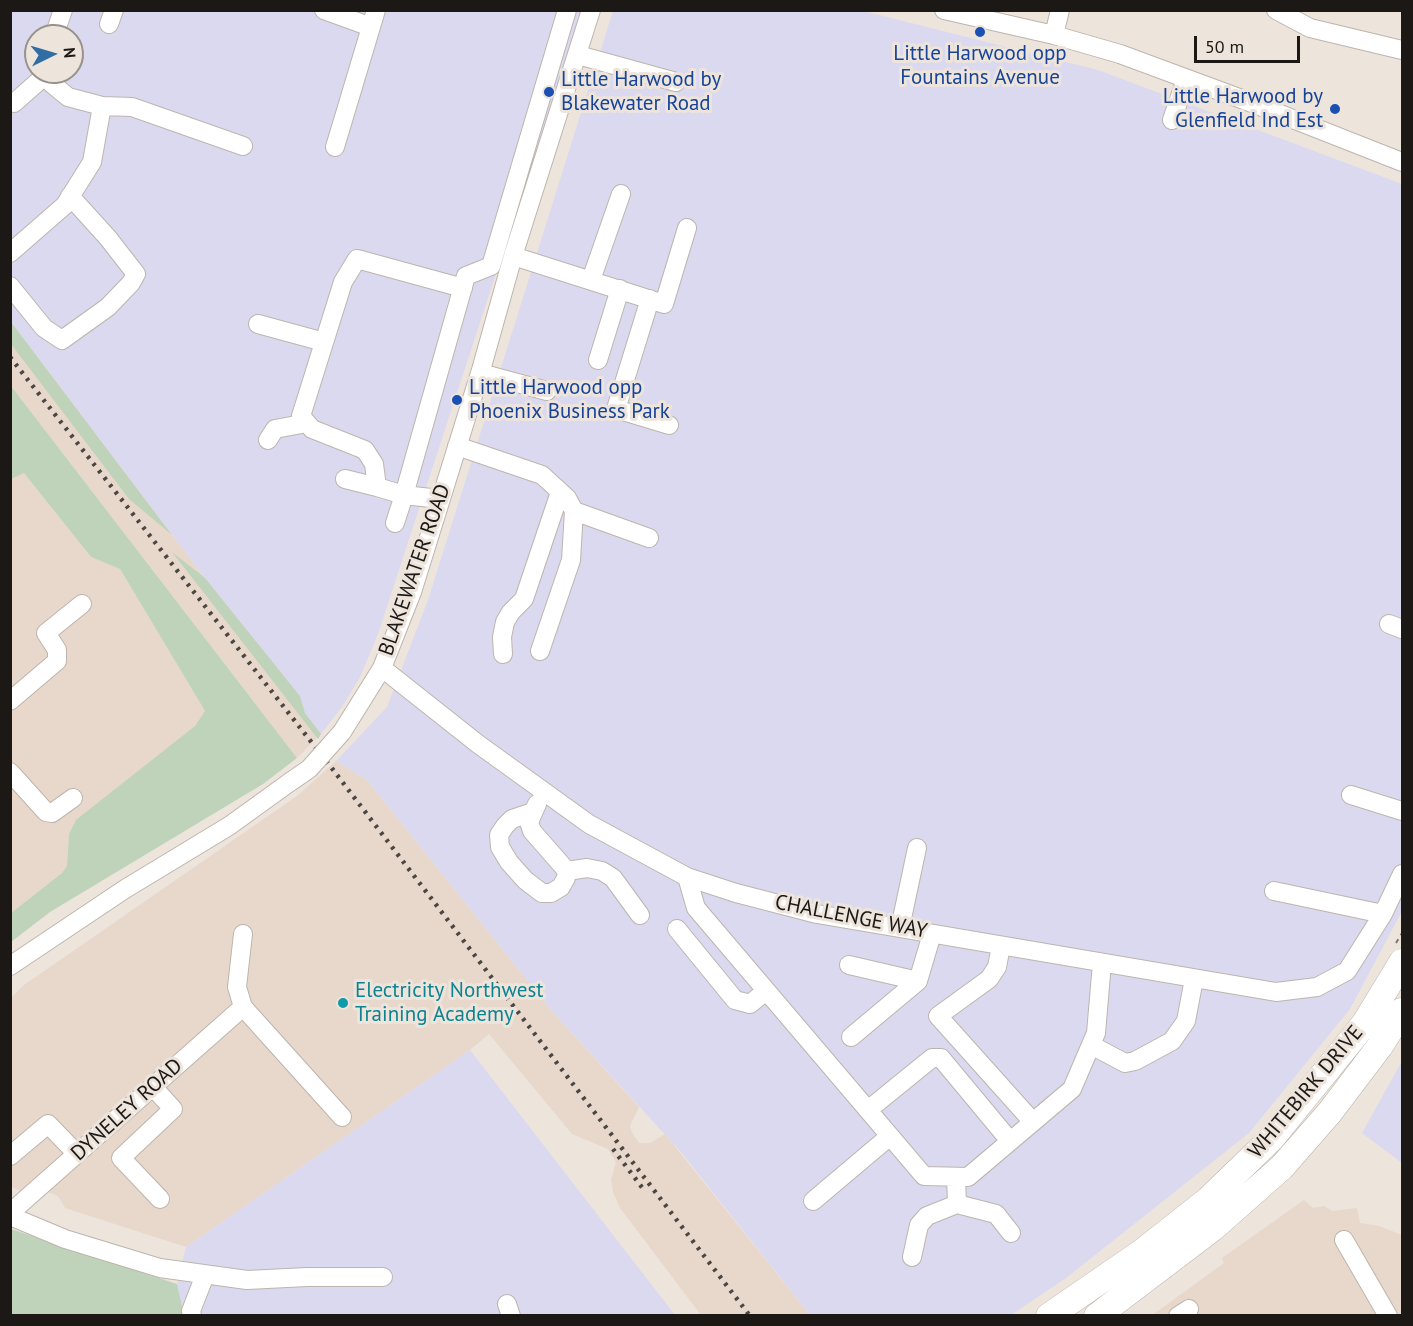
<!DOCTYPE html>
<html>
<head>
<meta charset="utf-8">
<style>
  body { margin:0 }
  #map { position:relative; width:1413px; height:1326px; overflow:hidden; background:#ede4dc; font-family:"PT Sans",sans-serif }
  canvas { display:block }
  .frame { position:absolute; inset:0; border:12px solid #1b1815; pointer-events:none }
  .north { position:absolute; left:24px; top:24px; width:60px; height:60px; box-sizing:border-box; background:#ede4dc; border:2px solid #99928c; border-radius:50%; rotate:85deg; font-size:16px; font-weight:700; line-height:24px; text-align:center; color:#1b1815 }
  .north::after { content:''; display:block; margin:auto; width:21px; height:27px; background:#2f6da4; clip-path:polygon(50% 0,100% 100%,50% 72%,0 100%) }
  .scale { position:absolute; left:1194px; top:36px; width:106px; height:27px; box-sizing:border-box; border:3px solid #1b1815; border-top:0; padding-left:8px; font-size:18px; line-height:21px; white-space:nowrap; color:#1b1815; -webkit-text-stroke:4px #ede4dc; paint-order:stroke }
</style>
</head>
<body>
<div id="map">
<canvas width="1413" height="1326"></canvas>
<div class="frame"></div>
<div class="north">N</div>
<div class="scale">50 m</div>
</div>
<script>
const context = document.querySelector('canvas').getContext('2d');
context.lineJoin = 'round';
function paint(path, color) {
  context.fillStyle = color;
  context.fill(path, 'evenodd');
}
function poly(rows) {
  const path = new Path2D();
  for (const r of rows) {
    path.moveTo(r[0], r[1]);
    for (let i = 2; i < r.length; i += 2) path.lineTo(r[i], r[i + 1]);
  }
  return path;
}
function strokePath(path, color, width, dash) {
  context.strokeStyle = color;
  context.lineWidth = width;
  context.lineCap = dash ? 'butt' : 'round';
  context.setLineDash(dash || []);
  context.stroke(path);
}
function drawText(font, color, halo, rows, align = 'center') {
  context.font = font + ' "PT Sans",sans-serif';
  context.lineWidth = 6;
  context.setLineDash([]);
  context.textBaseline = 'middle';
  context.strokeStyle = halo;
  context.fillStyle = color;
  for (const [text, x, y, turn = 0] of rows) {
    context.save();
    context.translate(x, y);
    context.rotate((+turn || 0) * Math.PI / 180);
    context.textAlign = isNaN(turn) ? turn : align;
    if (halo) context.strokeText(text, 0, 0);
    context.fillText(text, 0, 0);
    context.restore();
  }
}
paint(poly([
  [11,322,205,578,300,696,305,713,321,734,297,758,11,386],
  [13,459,91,557,120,569,205,711,195,726,69,834,67,866,62,873,11,913,10,461],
  [336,761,367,780,551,1010,639,1107,630,1126,632,1133,639,1143,650,1143,665,1134,810,1315,701,1315,620,1208,613,1192,611,1180,616,1162,608,1149,572,1134,489,1034,470,1050,186,1247,65,1208,58,1196,31,1185,21,1191,11,1187,10,999,24,985,297,796],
  [1304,1200,1313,1208,1324,1206,1332,1211,1357,1208,1360,1223,1379,1226,1402,1235,1402,1315,1151,1316,1224,1263,1222,1258]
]), '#e7d8cb');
paint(poly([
  [11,11,582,11,378,634,360,677,344,704,321,734,305,713,300,696,205,578,11,322],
  [36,36,72,36,72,72,36,72],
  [613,11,863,11,1098,70,1402,184,1402,911,1350,1009,1249,1133,1066,1278,1011,1315,810,1315,681,1152,551,1010,367,780,336,761,387,707,428,600],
  [470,1050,675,1315,184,1315,177,1284,186,1247],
  [1402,1061,1402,1163,1362,1133]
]), '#dbd9ef');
paint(poly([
  [11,322,172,535,129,499,11,344],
  [11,386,297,758,263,784,50,912,11,942,11,913,62,873,67,866,69,834,76,820,195,726,205,711,120,569,91,557,24,473,11,479],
  [172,552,205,578,300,696,305,713,321,734,318,739],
  [11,1229,177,1284,184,1315,11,1316]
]), '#bfd3ba');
const minor = poly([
  [324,10,371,27,376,10],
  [944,10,1054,35,1120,54,1247,101,1402,162],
  [1276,10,1310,28,1402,50],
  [109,24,114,10],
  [1054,35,1060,10],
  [54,36,63,10],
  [578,55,676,82],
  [14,103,49,72],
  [102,106,132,107,243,146],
  [1172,120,1186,79],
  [335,147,371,27],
  [10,253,65,205,92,162,102,106,68,97,51,83,50,72],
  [513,256,664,304,687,228],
  [591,280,621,194],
  [10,286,44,328,62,340,108,307,131,283,136,274,108,238,70,196],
  [650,299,616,409,669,425],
  [258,324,324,342],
  [598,360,620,289],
  [480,373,547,391],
  [268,440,275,429,307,423],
  [457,446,542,475,567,498,574,511,649,538],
  [345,479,377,487],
  [440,499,404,495,466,276,491,266,567,10],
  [395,523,404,495,377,487,374,464,365,450,312,429,301,416,343,282,357,259,463,288],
  [1389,624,1402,629],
  [540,651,571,560,574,511],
  [503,654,502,637,505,622,511,612,524,599,560,492],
  [382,668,478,744,589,824,687,877,736,893,817,914,1276,992,1317,987,1347,971,1383,914,1402,874],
  [10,701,57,661,57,650,46,633,82,604],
  [342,732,382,668,412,592,481,370,513,256,591,10],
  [10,772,46,812,52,813,73,798],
  [1351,795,1402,811],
  [537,804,529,822,532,831,567,871],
  [533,812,512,819,505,826,499,835,500,847,509,862,525,880,542,893,551,893,561,887,566,878,567,871],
  [567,871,587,868,602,871,613,878,640,915],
  [687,877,696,908,924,1176,968,1177,1072,1089,1096,1033,1102,963],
  [1274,891,1383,914],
  [900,928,917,848],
  [677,929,735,1000,750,1004,766,991],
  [243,934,237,987,243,1007,342,1117],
  [1001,946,997,967,989,979,938,1016,1033,1122],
  [849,965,918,981],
  [10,966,125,889,229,826,290,782],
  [851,1037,918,981,932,934],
  [1091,1045,1125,1063,1135,1061,1172,1041,1186,1021,1194,979],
  [153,1087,173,1109,121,1158,160,1199],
  [868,1110,932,1058,941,1058,1010,1141],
  [10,1156,48,1124,77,1154],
  [813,1201,890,1136],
  [957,1204,996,1214,1011,1233],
  [10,1213,243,1007],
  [10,1216,65,1239,160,1268,247,1280,307,1277,383,1277],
  [1344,1240,1388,1316],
  [912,1257,919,1225,927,1216,957,1204,956,1177],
  [507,1304,511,1316],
  [192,1316,191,1311,205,1275],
  [1178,1316,1189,1309]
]);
const highway = poly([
  [1049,1316,1142,1252,1208,1200,1271,1139,1365,1023,1402,962],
  [1097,1316,1213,1228,1282,1167,1330,1112,1380,1046,1402,1011]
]);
strokePath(minor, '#bdb5ad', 20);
strokePath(highway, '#bdb5ad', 27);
strokePath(poly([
  [1396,943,1402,933]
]), '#7c7671', 2, [4.5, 4.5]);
strokePath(minor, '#fff', 18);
strokePath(highway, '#fff', 26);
strokePath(poly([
  [10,357,334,771,750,1316],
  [613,1149,644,1190]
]), '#4b4642', 4.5, [3, 6]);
const minorBridge = poly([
  [290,782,309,769,342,732]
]);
strokePath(minorBridge, '#bdb5ad', 20, []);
strokePath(minorBridge, '#fff', 18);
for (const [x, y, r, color] of [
  [980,32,6,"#1a4fb4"],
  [549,92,6,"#1a4fb4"],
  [1335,109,6,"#1a4fb4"],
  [457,400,6,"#1a4fb4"],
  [343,1003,6,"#0f9aa8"]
]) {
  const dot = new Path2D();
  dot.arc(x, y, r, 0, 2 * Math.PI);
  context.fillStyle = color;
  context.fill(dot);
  strokePath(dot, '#ede4dc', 2);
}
drawText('21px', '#164399', '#ede4dc', [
  ["Little Harwood opp",980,54,"center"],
  ["Fountains Avenue",980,78,"center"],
  ["Little Harwood by",561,80],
  ["Blakewater Road",561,104],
  ["Little Harwood by",1323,97,"right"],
  ["Glenfield Ind Est",1323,121,"right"],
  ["Little Harwood opp",469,388],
  ["Phoenix Business Park",469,412]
], 'left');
drawText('21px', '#1b1815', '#ede4dc', [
  ["BLAKEWATER ROAD",415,570,-71],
  ["CHALLENGE WAY",851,917,11],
  ["WHITEBIRK DRIVE",1306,1092,-50],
  ["DYNELEY ROAD",127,1110,-42]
]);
drawText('21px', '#0d838f', '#ede4dc', [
  ["Electricity Northwest",355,991],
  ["Training Academy",355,1015]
], 'left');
</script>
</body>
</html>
